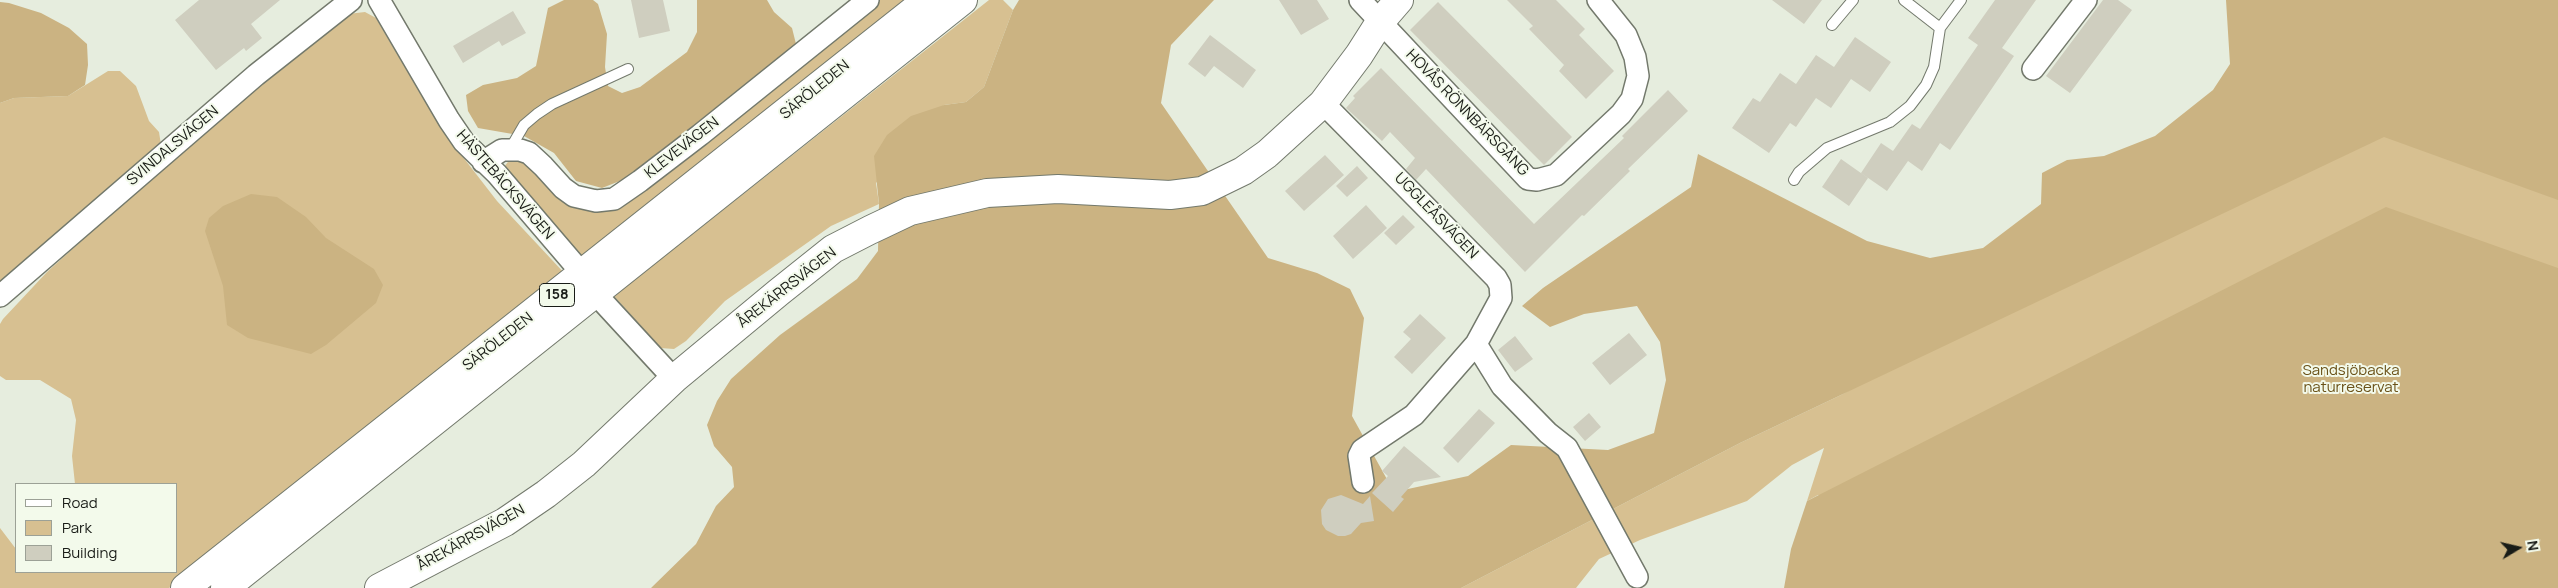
<!DOCTYPE html>
<html>
<head>
<meta charset="utf-8">
<style>
  body { margin:0 }
  #map { position:relative; width:2558px; height:588px; overflow:hidden; background:#e6edde; font-family:Manrope,sans-serif }
  canvas { display:block }
  .legend { position:absolute; left:15px; top:483px; width:162px; height:90px; box-sizing:border-box; background:#f3faeb; border:1px solid #9ca196; margin:0; padding:6px 9px; list-style:none; font-size:15px; color:#191c17 }
  .legend li { display:flex; align-items:center; gap:10px; height:25px }
  .legend b { width:25px; border:1px solid #9ca196 }
  .north { position:absolute; left:2493px; top:523px; width:50px; height:50px; -webkit-text-stroke:4px #f3faeb; paint-order:stroke; rotate:81deg; font-size:14px; font-weight:700; line-height:20px; text-align:center; color:#191c17 }
  .north::after { content:''; display:block; margin:auto; width:18px; height:22px; background:#191c17; clip-path:polygon(50% 0,100% 100%,50% 72%,0 100%) }
</style>
</head>
<body>
<div id="map">
<canvas width="2558" height="588"></canvas>
<ul class="legend">
<li><b style="height:6px;background:#fff"></b>Road</li>
<li><b style="height:14px;background:#d7c091"></b>Park</li>
<li><b style="height:14px;background:#cfcebf"></b>Building</li>
</ul>
<div class="north">N</div>
</div>
<script>
const context = document.querySelector('canvas').getContext('2d');
context.lineJoin = 'round';
function paint(path, color) {
  context.fillStyle = color;
  context.fill(path, 'evenodd');
}
function poly(rows) {
  const path = new Path2D();
  for (const r of rows) {
    path.moveTo(r[0], r[1]);
    for (let i = 2; i < r.length; i += 2) path.lineTo(r[i], r[i + 1]);
  }
  return path;
}
function strokePath(path, color, width, dash) {
  context.strokeStyle = color;
  context.lineWidth = width;
  context.lineCap = dash ? 'butt' : 'round';
  context.setLineDash(dash || []);
  context.stroke(path);
}
function drawText(font, color, halo, rows, align = 'center') {
  context.font = font + ' Manrope,sans-serif';
  context.lineWidth = 4;
  context.setLineDash([]);
  context.textBaseline = 'middle';
  context.strokeStyle = halo;
  context.fillStyle = color;
  for (const [text, x, y, turn = 0] of rows) {
    context.save();
    context.translate(x, y);
    context.rotate((+turn || 0) * Math.PI / 180);
    context.textAlign = isNaN(turn) ? turn : align;
    if (halo) context.strokeText(text, 0, 0);
    context.fillText(text, 0, 0);
    context.restore();
  }
}
paint(poly([
  [877,0,911,0,581,262,504,167,511,158,523,159,594,210],
  [989,0,1003,0,1013,10,984,87,966,102,944,105,876,183,879,204,831,226,790,255,725,301,686,341,674,349,660,348,614,296],
  [2558,0,2558,588,1818,495,1807,501,1824,448,1792,465,1747,501,1640,540,1599,559,1576,588,1461,588,1740,443,1841,395],
  [365,12,376,18,442,130,497,201,566,275,169,588,0,588,0,528,16,549,16,572,176,572,176,484,75,484,72,456,76,420,71,399,40,380,6,380,0,376,0,324,3,319,47,272,172,159,348,14],
  [108,71,120,71,136,86,149,121,159,132,161,145,0,283,0,103,14,98,68,96]
]), '#d7c091');
paint(poly([
  [564,0,593,0,598,4,607,34,605,67,608,86,622,93,640,87,687,52,697,32,697,0,767,0,774,12,792,28,796,44,635,175,602,188,576,181,554,153,524,136,478,128,468,111,466,95,483,85,517,78,536,66,548,8],
  [1019,0,1214,0,1171,45,1161,103,1268,258,1317,273,1350,289,1364,318,1352,416,1394,492,1468,476,1511,445,1608,450,1654,433,1666,380,1660,342,1637,306,1584,314,1550,327,1522,306,1543,288,1691,187,1698,154,1867,241,1930,258,1983,248,2041,204,2042,173,2067,160,2104,156,2155,136,2213,90,2230,64,2226,0,2558,0,2558,200,2384,137,1740,443,1461,588,651,588,696,544,716,506,734,487,732,467,714,446,707,425,717,401,731,379,780,335,857,279,878,251,879,204,874,156,887,135,911,116,944,105,966,102,984,87,1013,10],
  [0,2,9,3,41,13,69,28,87,44,88,65,85,85,68,96,14,98,0,103],
  [251,194,277,197,306,217,326,238,374,269,383,285,376,303,326,345,311,354,248,338,227,325,223,286,205,231,209,218,223,206],
  [2386,207,2558,268,2558,588,1784,588,1791,549,1807,501]
]), '#cbb382');
paint(poly([
  [199,0,280,0,251,24,262,38,246,51,244,48,216,70,175,20],
  [631,0,663,0,670,31,639,38],
  [1279,0,1317,0,1329,19,1301,35],
  [1507,0,1556,0,1585,29,1579,35,1614,71,1586,99,1559,71,1564,65,1529,29,1533,26],
  [1772,0,1822,0,1804,24],
  [1995,0,2036,0,2002,48,2014,56,1950,150,1940,143,1922,171,1908,161,1887,191,1861,173,1881,143,1893,151,1912,124,1920,129,1978,45,1968,38],
  [2103,0,2118,0,2132,10,2070,93,2046,76],
  [1438,2,1572,137,1544,165,1410,30],
  [513,11,526,33,502,46,499,41,463,63,453,46],
  [1210,35,1256,70,1243,88,1214,66,1205,77,1188,64],
  [1855,37,1891,62,1870,92,1851,79,1831,108,1816,98,1796,127,1790,123,1769,153,1732,128,1753,98,1760,102,1780,73,1796,84,1816,55,1834,67],
  [1381,68,1534,224,1624,138,1622,136,1668,90,1688,111,1628,169,1630,171,1584,216,1582,215,1525,272,1426,169,1416,180,1406,169,1415,158,1390,132,1382,141,1346,108,1355,98,1353,96],
  [1325,155,1344,175,1304,211,1285,191],
  [1841,159,1868,178,1849,206,1822,187],
  [1357,166,1368,178,1347,197,1336,186],
  [1366,205,1387,228,1353,259,1333,236],
  [1403,215,1415,227,1396,245,1384,233],
  [1420,314,1446,338,1412,374,1394,357,1411,339,1403,332],
  [1629,333,1647,355,1610,385,1592,363],
  [1515,336,1533,359,1515,372,1498,350],
  [1479,409,1495,423,1458,463,1443,448],
  [1589,413,1601,427,1585,441,1573,427],
  [1404,446,1441,477,1414,482,1401,497,1404,499,1393,512,1372,493,1388,476,1382,471],
  [1341,495,1363,504,1370,496,1374,521,1361,523,1351,534,1345,536,1338,536,1326,530,1322,524,1321,510,1328,499]
]), '#cfcebf');
const lane = poly([
  [1904,0,1940,28],
  [1832,25,1853,0],
  [510,149,524,125,537,114,552,104,628,69],
  [1794,180,1799,172,1827,148,1890,122,1910,106,1926,85,1934,67,1940,28,1961,0]
]);
const street = poly([
  [379,0,449,120,464,142,497,174,574,264],
  [1360,0,1528,179,1537,180,1556,175,1621,114,1632,99,1638,76,1635,57,1626,35,1598,0],
  [2033,69,2086,0],
  [1323,103,1496,278,1500,285,1501,298,1476,344,1428,399,1414,415,1362,450,1359,456,1363,482],
  [483,162,502,150,520,150,529,153,543,166,563,188,574,196,596,201,614,199,640,181,700,135,868,0],
  [0,296,256,75,351,0],
  [604,303,674,379],
  [1476,344,1502,386,1548,433,1567,448,1637,577]
]);
const secondary = poly([
  [379,588,505,522,546,494,584,464,674,379,779,292,833,249,870,230,910,211,987,193,1058,189,1170,195,1202,191,1243,171,1267,154,1323,103,1359,55,1380,22,1399,0]
]);
const primary = poly([
  [185,588,927,0],
  [225,588,963,0]
]);
strokePath(lane, '#73796c', 12);
strokePath(street, '#73796c', 24);
strokePath(secondary, '#73796c', 30);
strokePath(primary, '#73796c', 30);
strokePath(lane, '#fff', 10);
strokePath(street, '#fff', 21);
strokePath(secondary, '#fff', 28);
strokePath(primary, '#fff', 28);
for (const [x, y, w] of [
  [557,295,35]
]) {
  const box = new Path2D();
  box.roundRect(x - w / 2, y - 11.5, w, 23, 4);
  context.fillStyle = '#f3faeb';
  context.fill(box);
  strokePath(box, '#191c17', 1);
}
drawText('bold 14px', '#191c17', null, [
  ["158",557,295]
]);
drawText('15px', '#191c17', '#f3faeb', [
  ["SÄRÖLEDEN",815,90,-39],
  ["HOVÅS RÖNNBÄRSGÅNG",1467,113,46],
  ["SVINDALSVÄGEN",173,146,-40],
  ["KLEVEVÄGEN",682,148,-38],
  ["HÄSTEBÄCKSVÄGEN",505,185,49],
  ["UGGLEÅSVÄGEN",1436,216,46],
  ["ÅREKÄRRSVÄGEN",787,288,-38],
  ["SÄRÖLEDEN",498,342,-38],
  ["ÅREKÄRRSVÄGEN",471,538,-29]
]);
drawText('15px', '#6b5219', '#f3faeb', [
  ["Sandsjöbacka",2351,371],
  ["naturreservat",2351,388]
]);
</script>
</body>
</html>
